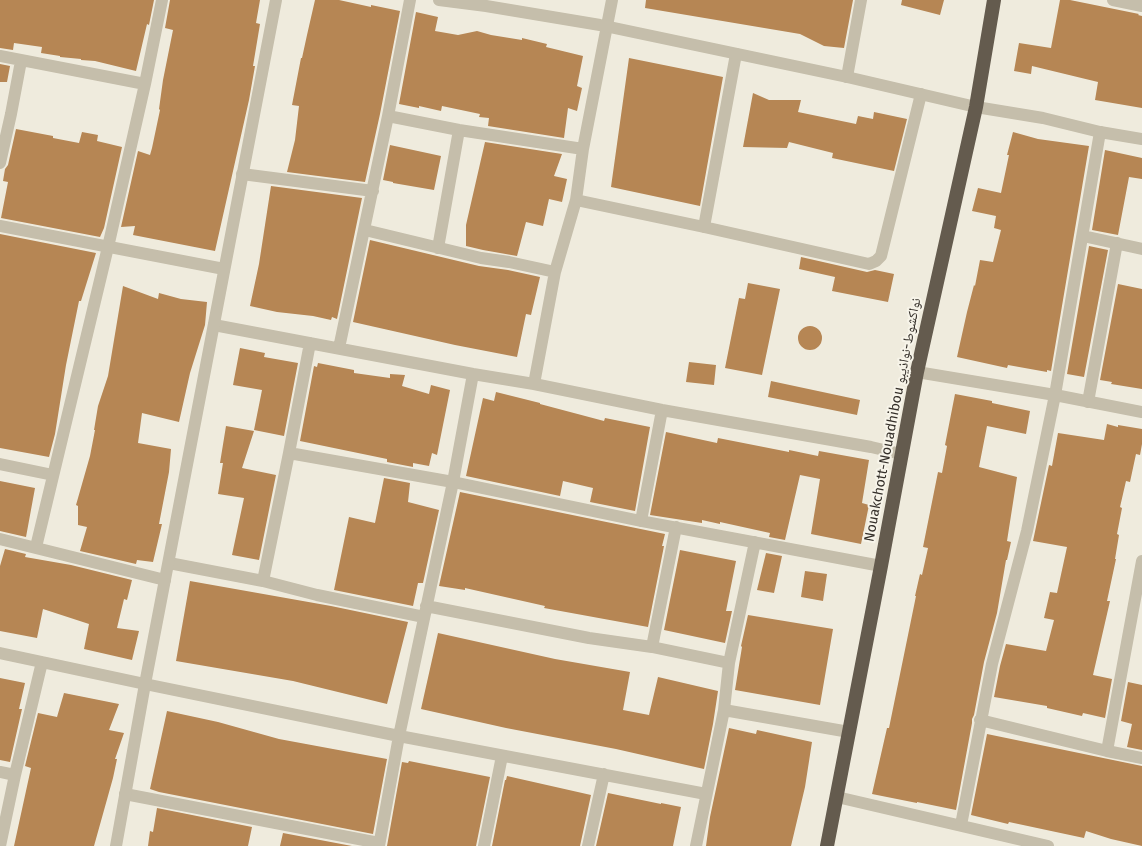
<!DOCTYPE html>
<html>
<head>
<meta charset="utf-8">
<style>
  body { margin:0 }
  canvas { display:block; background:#efebdd }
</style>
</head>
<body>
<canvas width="1142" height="846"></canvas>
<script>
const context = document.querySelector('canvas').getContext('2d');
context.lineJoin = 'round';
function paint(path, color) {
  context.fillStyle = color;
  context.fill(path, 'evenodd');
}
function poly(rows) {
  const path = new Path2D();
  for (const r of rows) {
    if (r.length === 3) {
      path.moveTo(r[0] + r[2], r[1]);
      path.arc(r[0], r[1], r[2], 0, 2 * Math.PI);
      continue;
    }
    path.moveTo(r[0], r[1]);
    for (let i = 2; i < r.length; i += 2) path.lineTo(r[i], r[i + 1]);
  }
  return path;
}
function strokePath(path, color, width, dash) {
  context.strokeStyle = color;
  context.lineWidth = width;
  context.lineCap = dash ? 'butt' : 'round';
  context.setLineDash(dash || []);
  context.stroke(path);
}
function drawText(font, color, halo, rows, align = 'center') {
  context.font = font + ' "Fira Sans","Noto Naskh Arabic",sans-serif';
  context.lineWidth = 4;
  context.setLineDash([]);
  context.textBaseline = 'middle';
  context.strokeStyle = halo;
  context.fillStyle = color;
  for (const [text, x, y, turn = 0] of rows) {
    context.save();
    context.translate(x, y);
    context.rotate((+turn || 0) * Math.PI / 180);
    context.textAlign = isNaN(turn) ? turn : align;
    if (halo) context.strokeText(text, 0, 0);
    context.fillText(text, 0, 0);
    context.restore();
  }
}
paint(poly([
  [0,0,154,0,149,25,147,24,136,71,95,61,81,60,81,59,60,57,60,56,41,53,42,47,14,43,13,50,0,48],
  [170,0,260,0,256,23,260,24,253,66,255,66,249,100,215,251,133,235,135,226,121,227,138,151,150,155,152,148,160,110,159,109,163,80,173,30,165,28],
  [315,0,339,0,371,7,371,5,400,11,380,114,365,182,287,172,295,140,299,106,292,105,301,58,302,58,307,35],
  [646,0,853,0,844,48,824,46,800,34,645,8],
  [902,0,944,0,940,15,901,5],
  [1060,0,1070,0,1139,14,1138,15,1142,16,1142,108,1095,100,1098,82,1032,66,1031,74,1014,71,1019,43,1051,48],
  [416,12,438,17,435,31,458,35,477,31,491,35,522,40,522,38,547,44,546,47,583,56,577,86,582,88,577,111,568,108,564,138,488,126,489,118,479,117,480,114,442,106,441,111,419,106,419,108,399,104],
  [629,58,723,77,700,206,611,187],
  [0,64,10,66,7,82,0,82],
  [753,93,769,100,801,100,798,112,856,124,858,116,873,119,874,112,907,119,894,171,832,158,833,153,789,142,787,148,743,147],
  [16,129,53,136,53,138,79,143,82,132,98,135,97,141,122,147,104,228,100,237,1,218,8,182,3,181,5,169,8,165],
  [1013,132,1038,139,1089,146,1051,371,1047,370,1047,372,1008,365,1007,368,957,357,967,312,974,285,975,286,980,260,993,262,1001,230,994,228,996,216,972,211,978,188,1001,193,1009,155,1007,155],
  [485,142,562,154,554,176,567,179,562,202,549,199,543,226,526,222,517,256,483,250,466,246,466,225],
  [390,145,441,156,434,190,393,183,393,182,383,180],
  [1105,150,1142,158,1142,179,1129,177,1118,235,1092,230],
  [271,186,362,198,337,319,332,317,331,320,313,316,277,312,250,306,259,264],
  [0,234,96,253,81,301,79,301,66,365,55,434,49,457,0,448],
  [370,240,479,266,508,270,540,277,531,315,526,314,517,357,455,345,353,322],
  [1089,246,1108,250,1084,377,1067,374],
  [801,257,867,272,875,270,894,274,888,302,832,291,835,277,799,269],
  [748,283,780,289,762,375,725,368,739,298,745,299],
  [1118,284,1142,289,1142,389,1111,384,1112,382,1100,380],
  [123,286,158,299,159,293,181,299,207,302,205,325,190,373,179,422,142,413,138,443,171,449,169,472,159,524,162,524,153,562,137,560,136,564,80,551,87,527,78,525,78,506,76,505,90,456,95,430,94,430,98,406,108,376],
  [810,338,12],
  [240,348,265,353,264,357,298,363,284,436,254,430,262,390,233,385],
  [689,362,716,365,714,385,686,382],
  [318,363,354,370,354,373,390,378,390,374,405,375,402,386,429,394,431,385,450,390,437,455,432,453,429,466,413,463,413,467,387,462,387,459,300,441,314,366,317,367],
  [771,381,860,400,857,415,768,397],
  [496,392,540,403,540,404,604,421,605,418,650,427,635,511,590,502,593,488,563,481,560,496,466,476,483,398,494,401],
  [955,394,992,401,992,403,1030,411,1026,434,987,426,979,467,1017,477,1007,541,1011,542,1007,560,1006,560,997,613,984,662,974,715,972,719,972,723,956,810,917,802,917,803,872,794,887,728,889,728,916,596,915,596,920,574,922,575,928,548,923,547,938,472,942,473,947,446,945,445],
  [1107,424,1118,427,1118,425,1142,429,1142,444,1140,455,1136,454,1130,482,1126,481,1120,507,1122,508,1117,534,1119,535,1115,559,1116,559,1107,601,1110,601,1093,675,1112,679,1105,718,1083,713,1082,716,1047,708,1047,706,994,697,1000,666,1006,644,1046,651,1054,620,1044,618,1050,592,1057,593,1067,547,1033,541,1049,465,1052,466,1058,433,1104,440],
  [226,426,254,431,242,468,276,475,259,560,232,555,244,498,218,494,223,463,220,463],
  [666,432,717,443,718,438,789,452,789,450,818,456,819,451,869,460,862,503,869,505,861,544,811,534,820,479,800,475,785,540,769,537,770,533,720,522,720,524,702,520,702,523,650,515],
  [384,478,410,483,408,502,439,510,423,583,418,583,413,606,334,590,349,517,375,523],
  [0,481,35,488,26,537,0,531],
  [460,492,665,534,662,546,664,546,648,627,544,608,545,606,465,588,465,590,439,586],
  [5,549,26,554,25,557,71,565,132,580,127,600,124,599,117,628,139,631,132,660,84,649,89,624,43,609,37,638,0,631,0,566],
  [680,550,736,561,726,611,732,611,725,643,664,630],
  [766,553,782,556,774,593,757,590],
  [805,571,827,574,823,601,801,597],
  [190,581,331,606,408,622,387,704,293,681,176,661],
  [748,615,833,629,820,705,735,690,742,647,741,646],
  [438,633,555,659,630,672,623,710,649,715,658,677,718,691,713,724,704,769,616,749,506,728,421,709],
  [0,678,25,683,19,709,22,709,10,762,0,760],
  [1128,682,1142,685,1142,750,1127,747,1132,724,1121,721],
  [64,693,119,704,109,730,124,733,115,759,117,759,113,778,94,846,14,846,31,768,25,766,38,713,57,717],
  [167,711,218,722,279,739,387,759,373,834,159,792,150,789],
  [729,728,756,734,757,730,812,742,805,787,791,846,706,846,710,817],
  [987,734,1142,766,1142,846,1111,839,1086,831,1084,838,1009,822,1008,824,971,815],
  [409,761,490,777,476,846,387,846,402,762,408,763],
  [507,776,591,795,580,846,492,846,505,780,506,780],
  [608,793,661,804,661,803,681,807,673,846,596,846],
  [157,808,252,827,248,846,148,846,150,831,153,832],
  [283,833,352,846,280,846]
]), '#b68654');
strokePath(poly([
  [1113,0,1142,6],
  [0,56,145,84],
  [847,77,861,0],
  [388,116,459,130,583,149],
  [0,163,11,114,21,61],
  [242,174,373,191],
  [576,200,704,227,869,264,876,261,881,256,921,94],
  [0,226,224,269],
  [704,227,736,54],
  [365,230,481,258,509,262,555,272],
  [1083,236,1142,249],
  [438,248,459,130],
  [214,325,473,374,534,384,662,410,871,447,901,454],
  [339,348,388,116,410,0],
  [917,372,1055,395,1142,412],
  [534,384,555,272,576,200,583,149,612,0],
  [1088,402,1117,243],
  [289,453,453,482,641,521,881,566],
  [0,464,53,475],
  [641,521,662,410],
  [0,539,165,580],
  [36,547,108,247,145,84,162,0],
  [169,563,263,581,317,595,424,617],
  [263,581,289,453,310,343],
  [426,606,589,638,652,647,729,663],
  [652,647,676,527],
  [0,653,145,684,399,736,706,794],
  [724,710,849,732],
  [980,720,1107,751,1142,758],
  [1107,751,1142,561],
  [0,772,15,775],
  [125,794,379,843],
  [837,797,1048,846],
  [961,825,992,664,1027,531,1055,395,1100,132],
  [0,846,15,775,42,662],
  [379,846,399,736,453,482,473,374],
  [484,846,502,756],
  [588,846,604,774],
  [696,846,724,710,729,663,755,542]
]), '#c5beab', 12);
strokePath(poly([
  [439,0,486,6,600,25,847,77,976,107,1043,118,1100,132,1142,139],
  [116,846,145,684,276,0]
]), '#c5beab', 12);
strokePath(poly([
  [827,846,881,566,917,372,976,107,994,0]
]), '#645b4e', 14);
drawText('14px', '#342f29', '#f7f4e9', [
  ["Nouakchott-Nouadhibou نواكشوط-نواذيبو",893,420,-79]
]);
</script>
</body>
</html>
